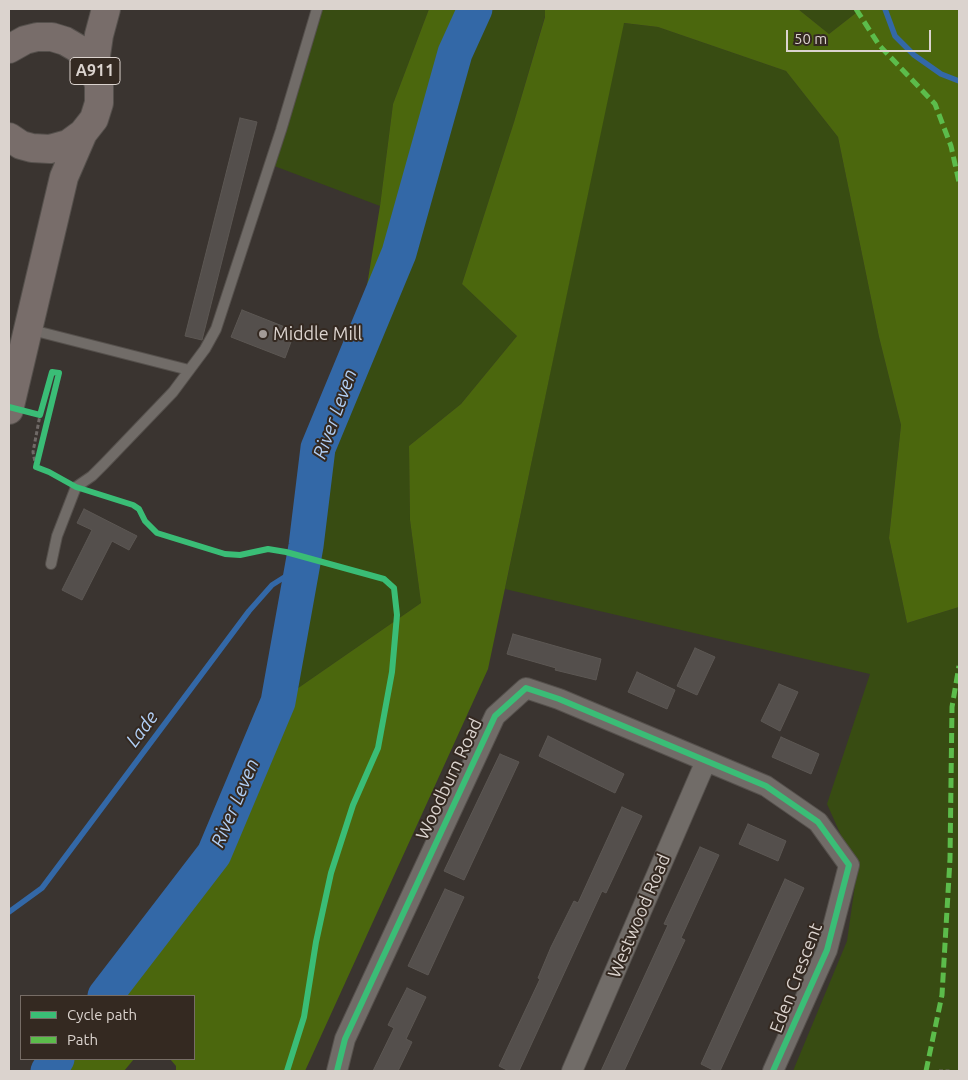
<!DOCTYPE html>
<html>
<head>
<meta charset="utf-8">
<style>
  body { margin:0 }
  #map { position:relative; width:968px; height:1080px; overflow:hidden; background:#3a3430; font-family:Ubuntu,sans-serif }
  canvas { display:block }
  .frame { position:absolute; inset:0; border:10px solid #dbd3ce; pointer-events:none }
  .legend { position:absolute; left:20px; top:995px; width:175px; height:65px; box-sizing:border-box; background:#342921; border:1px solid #776d66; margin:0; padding:6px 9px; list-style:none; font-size:15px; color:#dbd3ce }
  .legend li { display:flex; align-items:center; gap:10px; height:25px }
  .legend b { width:25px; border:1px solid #776d66 }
  .scale { position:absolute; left:786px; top:30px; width:145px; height:22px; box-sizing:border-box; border:2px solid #dbd3ce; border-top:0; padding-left:6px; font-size:15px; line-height:18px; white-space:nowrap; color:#dbd3ce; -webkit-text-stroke:4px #342921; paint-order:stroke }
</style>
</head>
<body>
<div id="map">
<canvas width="968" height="1080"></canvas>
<div class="frame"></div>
<ul class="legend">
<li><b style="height:6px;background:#3abd76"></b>Cycle path</li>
<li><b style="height:6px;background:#5cbc4b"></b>Path</li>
</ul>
<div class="scale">50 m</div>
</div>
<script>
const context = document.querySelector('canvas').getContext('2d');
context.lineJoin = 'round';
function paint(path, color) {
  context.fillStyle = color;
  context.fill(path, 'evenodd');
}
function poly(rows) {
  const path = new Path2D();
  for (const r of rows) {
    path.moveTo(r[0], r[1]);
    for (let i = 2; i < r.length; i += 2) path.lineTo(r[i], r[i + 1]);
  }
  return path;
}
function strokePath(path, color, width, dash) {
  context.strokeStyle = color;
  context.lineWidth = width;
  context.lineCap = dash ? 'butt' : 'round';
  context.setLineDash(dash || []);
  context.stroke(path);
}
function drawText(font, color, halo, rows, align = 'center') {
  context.font = font + ' Ubuntu,sans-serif';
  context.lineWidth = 4;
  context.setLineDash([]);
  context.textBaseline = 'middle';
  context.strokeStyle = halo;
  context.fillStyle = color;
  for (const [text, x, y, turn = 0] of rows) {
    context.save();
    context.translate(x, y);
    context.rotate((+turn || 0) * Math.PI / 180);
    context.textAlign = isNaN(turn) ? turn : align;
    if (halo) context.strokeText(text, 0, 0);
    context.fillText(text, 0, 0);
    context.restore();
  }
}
paint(poly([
  [317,9,429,9,393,104,380,206,269,164],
  [476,9,545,9,545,16,514,122,462,284,517,336,461,404,409,446,410,520,421,603,278,702,306,546,318,448,399,253,453,60],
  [798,9,861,9,829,34],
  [623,23,658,27,786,71,838,137,879,337,901,425,889,538,907,623,959,607,959,1071,793,1071,847,941,857,871,827,804,870,674,505,589]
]), '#384c12');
paint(poly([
  [429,9,475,9,455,53,399,253,374,315,363,310,380,206,393,104],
  [545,9,798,9,829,34,861,9,959,9,959,607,907,623,889,538,901,425,879,337,838,137,786,71,658,27,624,23,488,669,305,1071,176,1071,176,1066,170,1059,194,1059,194,996,105,996,214,854,278,702,421,603,410,520,409,446,461,404,517,336,462,284,514,122,545,17],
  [57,1059,134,1059,124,1071,48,1071]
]), '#4b670d');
strokePath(poly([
  [885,9,895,36,914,55,941,74,959,81],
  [9,912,42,888,249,611,272,585,302,566]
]), '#3368a7', 5.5);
strokePath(poly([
  [105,996,214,854,278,702,306,546,318,448,399,253,455,53,475,9],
  [48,1071,57,1059]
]), '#3368a7', 35);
const building = poly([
  [240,118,257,122,202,340,185,336,240,118],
  [242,310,295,331,285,358,231,337,242,310],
  [84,509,137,536,129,550,112,541,82,600,62,590,92,530,77,523,84,509],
  [513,634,601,659,596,680,555,670,556,668,507,654,513,634],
  [695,648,715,657,697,695,677,686,695,648],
  [637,672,675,690,667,709,628,692,637,672],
  [779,684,798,692,780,731,761,721,779,684],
  [548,736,624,774,615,793,539,756,548,736],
  [781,737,819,754,811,774,772,757,781,737],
  [500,754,519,762,464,880,444,871,500,754],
  [622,807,642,816,606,893,602,891,519,1071,509,1071,499,1066,540,979,538,978,551,947,574,901,578,903,622,807],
  [748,824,786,841,778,861,739,844,748,824],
  [700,847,719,855,681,938,685,940,624,1071,601,1071,668,925,664,924,700,847],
  [785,879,804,888,720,1071,715,1071,701,1064,785,879],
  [445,889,464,897,428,975,408,966,445,889],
  [407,988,426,997,406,1039,412,1042,398,1071,373,1071,394,1028,388,1025,407,988]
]);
paint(building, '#544f4c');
strokePath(building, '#5c5753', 1);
const lane = poly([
  [28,329,189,370],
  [51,564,57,536,76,487,92,476,104,464,173,392,205,349,216,329,281,130,317,9]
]);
const street = poly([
  [337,1071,345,1039,495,716,526,688,559,699,766,786,818,822,849,865,827,950,773,1071],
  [572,1071,706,761]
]);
const primary = poly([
  [9,49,25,40,37,37,52,37,65,41,77,48,87,57,94,69,99,85,99,103,94,119,83,133,68,144,50,149,32,148,21,145,9,137],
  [94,69,99,35,106,9],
  [9,410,64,177,83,133]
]);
strokePath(lane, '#55504c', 12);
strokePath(street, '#55504c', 22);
strokePath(primary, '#55504c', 30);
strokePath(poly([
  [36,467,33,452,40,415],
  [939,1071,952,1071]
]), '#706a67', 3, [4, 2.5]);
strokePath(lane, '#716c68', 10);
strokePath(street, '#716c68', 20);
strokePath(primary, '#786d6a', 28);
strokePath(poly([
  [856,9,879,45,935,104,951,146,959,182],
  [926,1071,942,995,950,859,952,707,959,666]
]), '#5cbc4b', 5, [10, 5]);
strokePath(poly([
  [9,407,40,415,52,372,59,373,36,467,49,472,76,487,133,505,139,509,145,521,157,533,225,554,240,555,268,549,286,552,384,579,394,588,397,615,392,672,378,748,353,805,331,873,316,942,304,1017,287,1071],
  [337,1071,345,1039,495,716,526,688,559,699,766,786,818,822,849,865,827,950,773,1071]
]), '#3abd76', 6);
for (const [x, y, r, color] of [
  [263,334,5,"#a39b97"]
]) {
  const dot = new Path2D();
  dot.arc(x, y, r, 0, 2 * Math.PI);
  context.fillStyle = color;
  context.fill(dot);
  strokePath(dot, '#342921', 2);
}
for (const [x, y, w] of [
  [95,71,50]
]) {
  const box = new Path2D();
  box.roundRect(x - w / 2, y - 13.5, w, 27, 4);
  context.fillStyle = '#342921';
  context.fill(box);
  strokePath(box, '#dbd3ce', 1);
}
drawText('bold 16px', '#dbd3ce', null, [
  ["A911",95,71]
]);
drawText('18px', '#dbd3ce', '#342921', [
  ["Middle Mill",273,334]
], 'left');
drawText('18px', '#dbd3ce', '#342921', [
  ["Woodburn Road",449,779,-65],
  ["Westwood Road",639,916,-67],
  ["Eden Crescent",796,978,-69]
]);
drawText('italic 19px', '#b1cff5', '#342921', [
  ["River Leven",335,414,-70],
  ["Lade",142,729,-53],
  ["River Leven",235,803,-67]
]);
</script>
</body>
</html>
